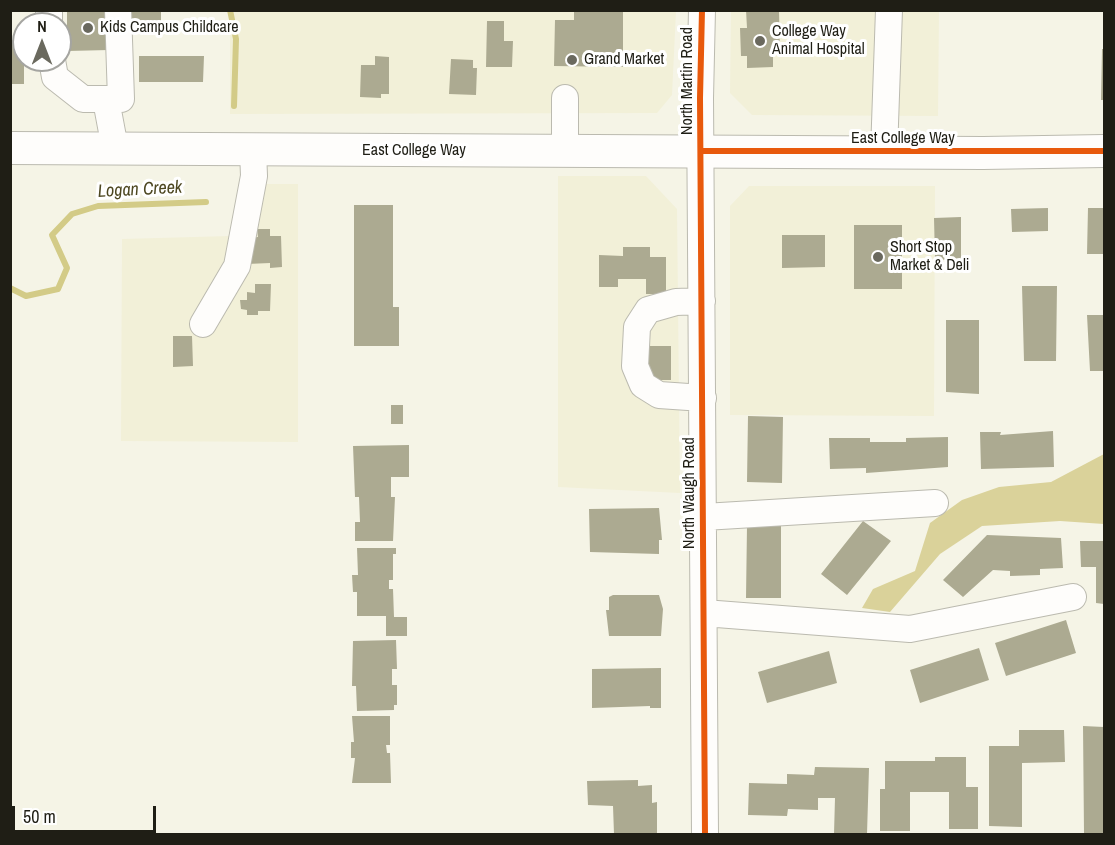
<!DOCTYPE html>
<html>
<head>
<meta charset="utf-8">
<style>
  body { margin:0 }
  #map { position:relative; width:1115px; height:845px; overflow:hidden; background:#f5f4e6; font-family:"Archivo Narrow",sans-serif }
  canvas { display:block }
  .frame { position:absolute; inset:0; border:12px solid #1f1e15; pointer-events:none }
  .north { position:absolute; left:12px; top:12px; width:60px; height:60px; box-sizing:border-box; background:#fff; border:2px solid #a5a5a1; border-radius:50%; rotate:0deg; font-size:16px; font-weight:700; line-height:24px; text-align:center; color:#1f1e15 }
  .north::after { content:''; display:block; margin:auto; width:21px; height:27px; background:#6a695e; clip-path:polygon(50% 0,100% 100%,50% 72%,0 100%) }
  .scale { position:absolute; left:12px; top:806px; width:144px; height:27px; box-sizing:border-box; border:3px solid #1f1e15; border-top:0; padding-left:8px; font-size:18px; line-height:21px; white-space:nowrap; color:#1f1e15; -webkit-text-stroke:4px #fff; paint-order:stroke }
</style>
</head>
<body>
<div id="map">
<canvas width="1115" height="845"></canvas>
<div class="frame"></div>
<div class="north">N</div>
<div class="scale">50 m</div>
</div>
<script>
const context = document.querySelector('canvas').getContext('2d');
context.lineJoin = 'round';
function paint(path, color) {
  context.fillStyle = color;
  context.fill(path, 'evenodd');
}
function poly(rows) {
  const path = new Path2D();
  for (const r of rows) {
    path.moveTo(r[0], r[1]);
    for (let i = 2; i < r.length; i += 2) path.lineTo(r[i], r[i + 1]);
  }
  return path;
}
function strokePath(path, color, width, dash) {
  context.strokeStyle = color;
  context.lineWidth = width;
  context.lineCap = dash ? 'butt' : 'round';
  context.setLineDash(dash || []);
  context.stroke(path);
}
function drawText(font, color, halo, rows, align = 'center') {
  context.font = font + ' "Archivo Narrow",sans-serif';
  context.lineWidth = 6;
  context.setLineDash([]);
  context.textBaseline = 'middle';
  context.strokeStyle = halo;
  context.fillStyle = color;
  for (const [text, x, y, turn = 0] of rows) {
    context.save();
    context.translate(x, y);
    context.rotate((+turn || 0) * Math.PI / 180);
    context.textAlign = isNaN(turn) ? turn : align;
    if (halo) context.strokeText(text, 0, 0);
    context.fillText(text, 0, 0);
    context.restore();
  }
}
paint(poly([
  [230,11,676,11,672,95,657,113,230,114],
  [731,11,939,11,938,116,752,115,730,93],
  [558,176,646,176,677,209,680,493,558,487],
  [259,184,298,184,298,442,121,441,122,239,230,236],
  [749,186,935,186,934,416,730,415,730,206]
]), '#f2f0d8');
paint(poly([
  [1104,454,1104,524,1060,521,982,526,940,554,890,612,862,608,873,589,915,571,930,523,962,500,999,487,1051,482]
]), '#dad29a');
strokePath(poly([
  [230,10,236,39,234,106],
  [10,288,26,296,58,289,67,268,52,235,72,214,98,206,206,202]
]), '#d3cb87', 6);
paint(poly([
  [67,10,109,10,109,50,67,51],
  [132,10,161,10,161,21,132,20],
  [574,10,623,10,623,67,554,66,555,20,574,20],
  [746,10,779,10,780,54,773,54,773,67,747,68,747,56,741,56,740,28,747,28],
  [487,21,504,21,504,41,513,41,512,67,486,67],
  [10,40,24,41,24,84,10,84],
  [1102,49,1104,49,1104,100,1101,100],
  [139,56,204,56,203,82,139,82],
  [375,56,389,57,389,94,381,94,381,98,360,97,361,65,375,65],
  [451,59,473,60,473,68,477,68,476,95,449,94],
  [354,205,393,205,393,307,399,307,399,346,354,346],
  [1048,208,1048,231,1012,232,1011,209],
  [1088,208,1104,208,1104,254,1087,254],
  [961,217,961,259,935,260,934,218],
  [854,225,902,225,902,289,854,289],
  [257,229,270,229,270,236,281,236,282,267,270,268,270,263,247,264,247,238,258,237],
  [782,235,825,235,825,267,782,268],
  [623,247,650,247,650,257,666,257,666,294,646,294,646,279,618,279,618,287,599,287,599,255,623,256],
  [255,284,271,284,270,311,258,311,258,315,247,315,247,310,241,309,240,300,247,300,247,292,255,293],
  [1022,286,1057,286,1056,361,1024,361],
  [1087,315,1104,315,1104,371,1090,371],
  [946,320,979,320,979,394,946,392],
  [173,336,192,336,193,366,173,367],
  [647,346,671,346,671,380,646,380],
  [391,405,403,405,403,424,391,424],
  [748,416,783,417,782,483,747,482],
  [1053,431,1054,467,981,469,980,432,1001,432,1000,435],
  [948,437,948,467,866,473,866,468,830,469,829,438,870,438,870,442,906,442,906,438],
  [409,445,409,477,391,477,391,497,395,497,393,541,355,541,355,522,360,522,359,497,355,497,353,446],
  [659,508,662,540,659,540,659,554,590,552,589,509],
  [863,521,891,541,847,595,821,574],
  [747,526,781,526,781,598,746,598],
  [987,535,1061,538,1063,568,1040,569,1040,575,1010,576,1010,571,993,570,963,597,943,580],
  [1080,541,1104,541,1104,604,1096,603,1096,567,1081,567],
  [357,548,396,548,396,554,393,554,393,580,389,580,389,589,393,589,394,617,407,617,407,636,386,636,386,616,357,616,357,592,353,592,352,575,358,575],
  [613,595,659,595,663,609,661,636,609,636,606,610,609,610,609,597],
  [1066,620,1076,653,1006,676,995,643],
  [396,640,397,669,392,669,392,685,397,685,397,705,394,705,394,710,357,711,356,686,352,686,353,641],
  [979,648,989,680,920,703,910,670],
  [829,651,837,683,767,703,758,672],
  [661,668,661,708,650,708,650,706,592,708,592,669],
  [352,716,390,716,390,745,386,745,387,753,390,753,391,783,352,783,355,758,351,758,351,742,354,742],
  [1083,726,1104,727,1104,834,1084,833],
  [1019,730,1064,730,1065,762,1022,763,1022,827,989,826,989,746,1019,746],
  [935,757,966,757,966,787,978,787,978,829,949,829,949,792,910,792,910,831,880,831,880,789,885,789,885,761,935,761],
  [815,767,869,768,867,834,834,834,835,798,818,798,818,810,788,809,787,816,748,815,749,783,787,784,787,774,814,775],
  [638,780,638,786,652,785,652,803,657,802,657,834,614,834,613,806,588,805,587,781]
]), '#acaa91');
const minor = poly([
  [702,10,700,98,705,834],
  [49,24,49,10],
  [52,60,55,77,83,99,121,99,118,10],
  [565,98,565,151],
  [106,100,115,148],
  [884,152,889,10],
  [702,301,676,302,648,310,637,327,635,366,643,385,659,395,703,398],
  [203,324,237,266,254,176,253,150],
  [704,517,935,503],
  [704,613,910,629,1073,597]
]);
const major = poly([
  [10,148,983,153,1104,151]
]);
strokePath(minor, '#bbbaaf', 28);
strokePath(major, '#bbbaaf', 34);
strokePath(minor, '#fefdfb', 26);
strokePath(major, '#fefdfb', 32);
strokePath(poly([
  [702,10,700,98,705,834],
  [701,151,1104,151]
]), '#e8590c', 6);
for (const [x, y, r, color] of [
  [88,28,6,"#6a695e"],
  [760,41,6,"#6a695e"],
  [572,60,6,"#6a695e"],
  [878,257,6,"#6a695e"]
]) {
  const dot = new Path2D();
  dot.arc(x, y, r, 0, 2 * Math.PI);
  context.fillStyle = color;
  context.fill(dot);
  strokePath(dot, '#fff', 2);
}
drawText('16px', '#1f1e15', '#fff', [
  ["Kids Campus Childcare",100,28],
  ["College Way",772,32],
  ["Animal Hospital",772,50],
  ["Grand Market",584,60],
  ["Short Stop",890,248],
  ["Market & Deli",890,266]
], 'left');
drawText('16px', '#1f1e15', '#fff', [
  ["North Martin Road",688,81,-90],
  ["East College Way",903,139],
  ["East College Way",414,151],
  ["North Waugh Road",690,493,-90]
]);
drawText('italic 18px', '#4d4721', '#fff', [
  ["Logan Creek",140,190,-3]
]);
</script>
</body>
</html>
